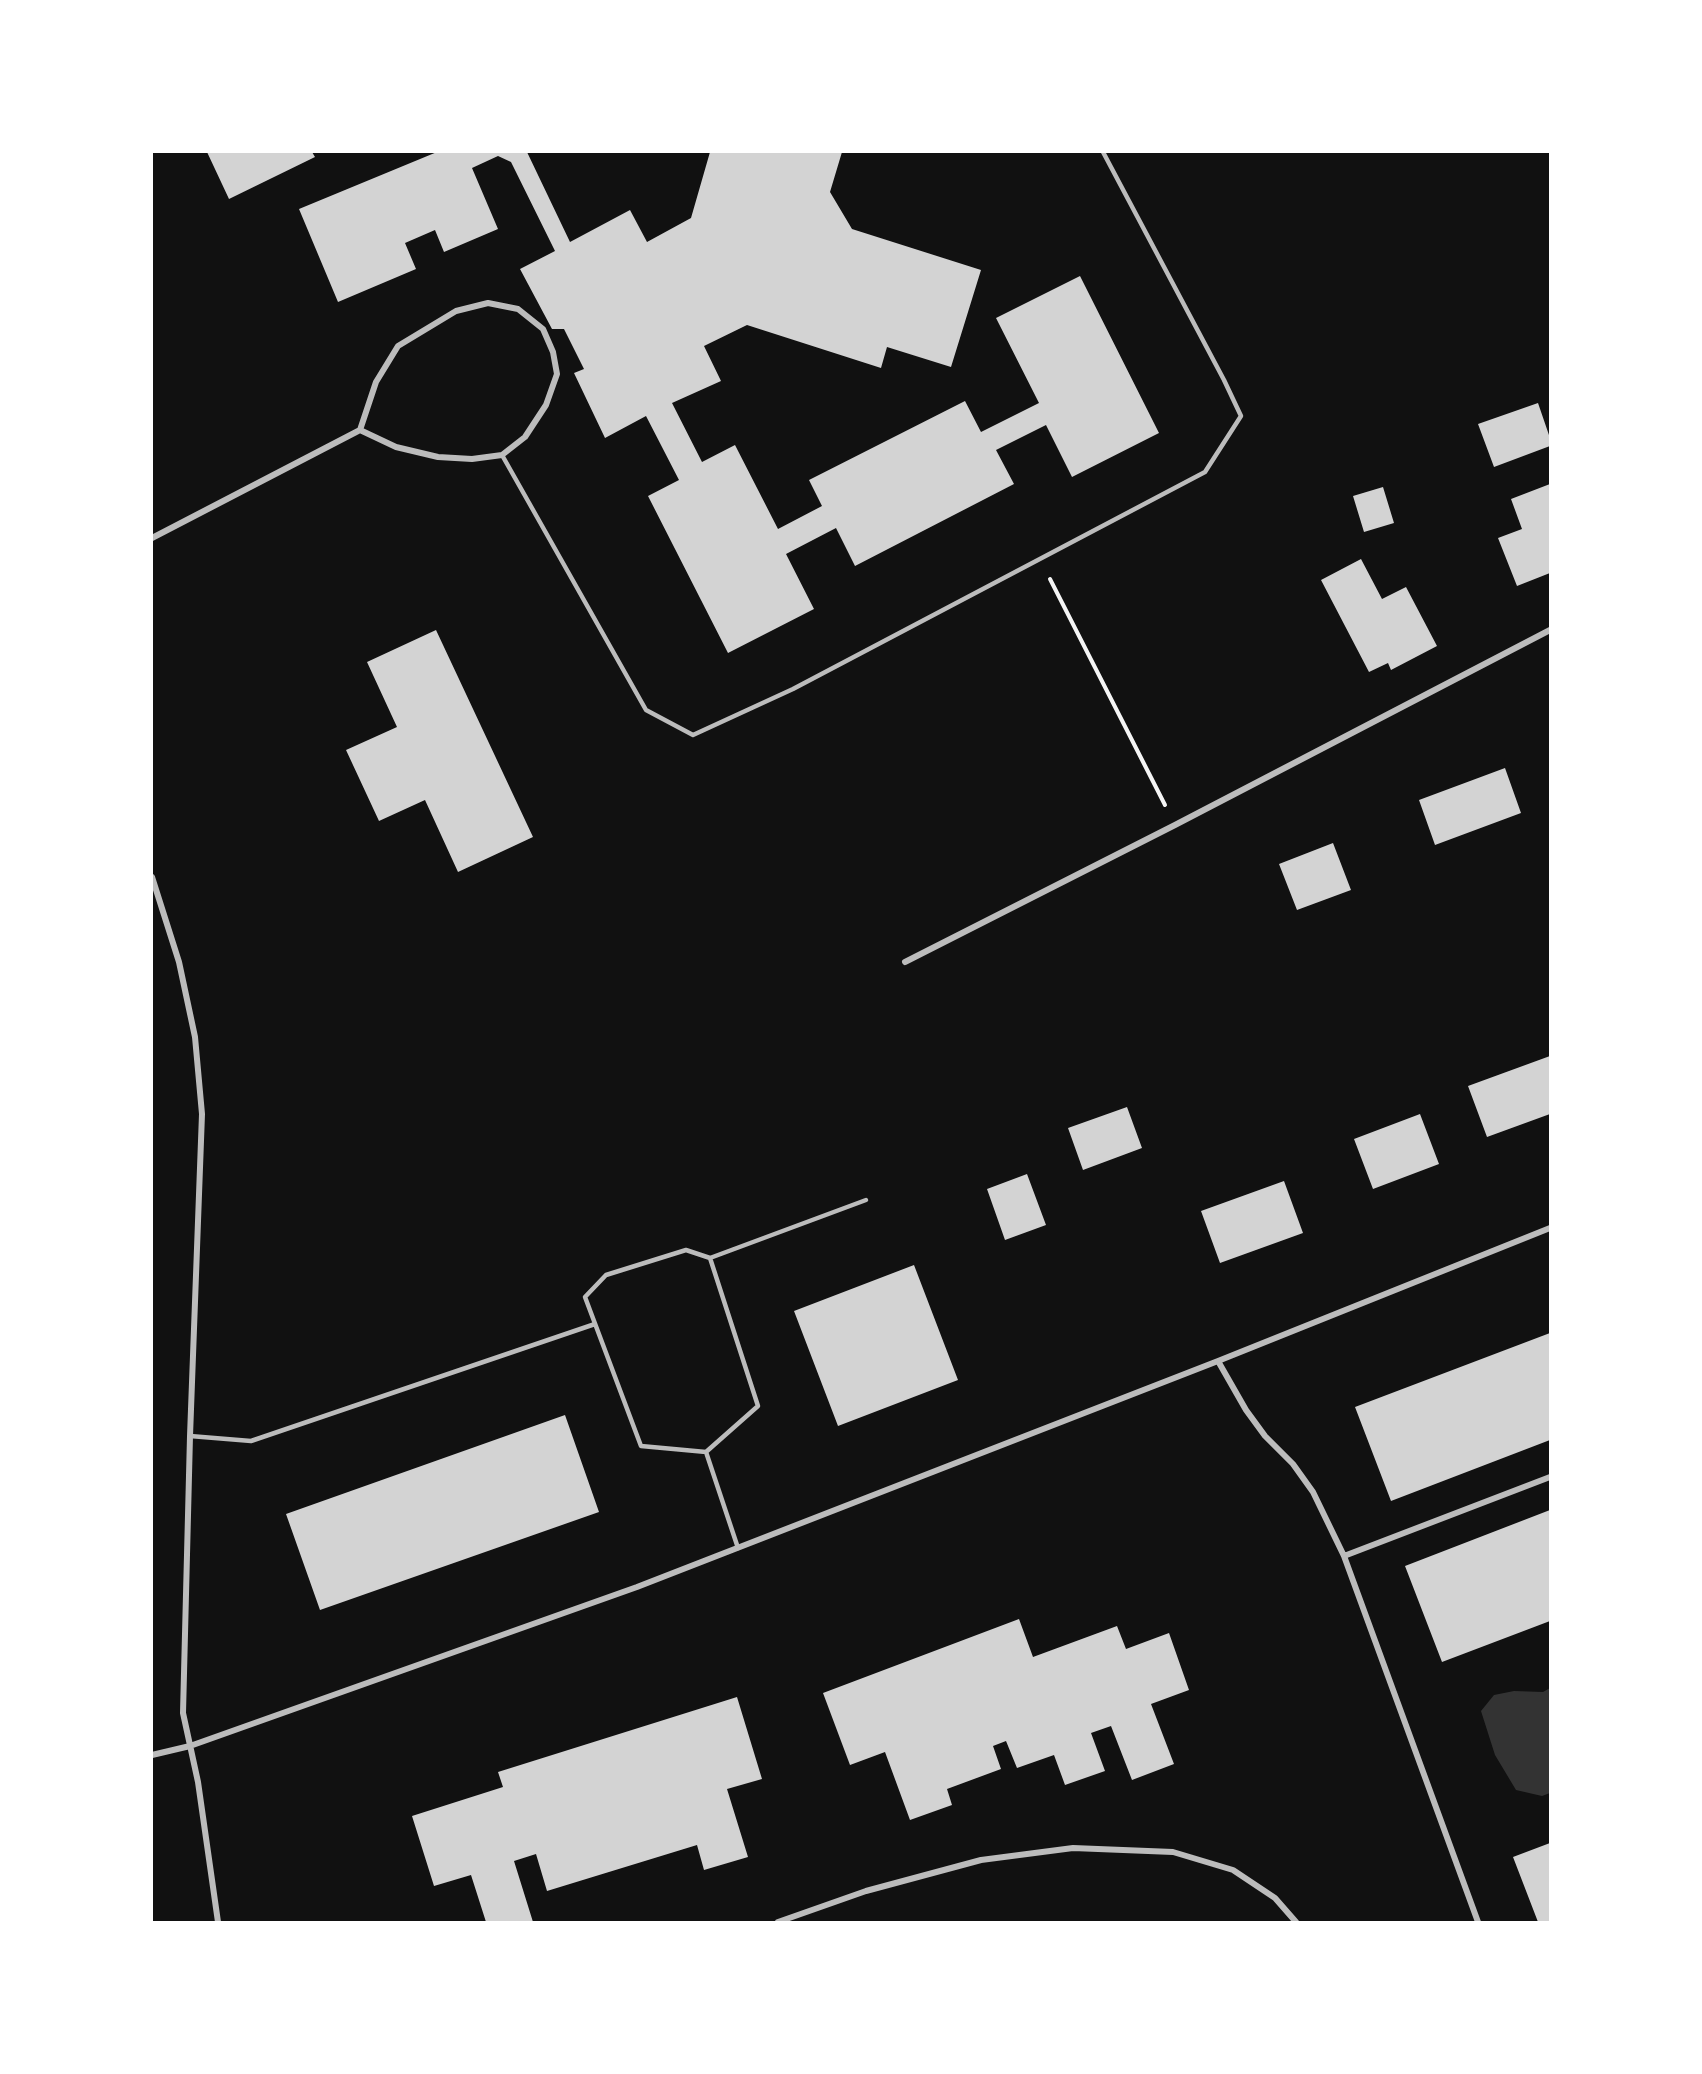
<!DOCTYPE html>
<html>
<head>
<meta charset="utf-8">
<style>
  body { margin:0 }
  #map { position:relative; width:1702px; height:2074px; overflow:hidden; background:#111; font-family:Lato,sans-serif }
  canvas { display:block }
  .frame { position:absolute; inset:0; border:153px solid #fff; pointer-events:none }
</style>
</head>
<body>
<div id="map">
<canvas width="1702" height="2074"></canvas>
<div class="frame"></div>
</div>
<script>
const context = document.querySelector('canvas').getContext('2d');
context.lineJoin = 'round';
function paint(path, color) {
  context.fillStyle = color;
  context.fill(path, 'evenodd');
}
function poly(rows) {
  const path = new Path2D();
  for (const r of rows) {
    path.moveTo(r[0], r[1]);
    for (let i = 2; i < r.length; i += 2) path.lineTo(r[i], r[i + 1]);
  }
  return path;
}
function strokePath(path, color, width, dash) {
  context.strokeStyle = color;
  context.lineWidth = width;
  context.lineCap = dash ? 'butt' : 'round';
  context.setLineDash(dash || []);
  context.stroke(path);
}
paint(poly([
  [1550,1688,1550,1793,1542,1796,1516,1790,1495,1755,1481,1711,1494,1695,1514,1691,1543,1692]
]), '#333');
paint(poly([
  [207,152,312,152,315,157,229,199],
  [437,152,527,152,570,242,630,210,647,242,691,218,710,152,842,152,830,192,852,229,981,270,951,367,887,347,881,368,747,325,704,346,721,381,672,403,702,462,735,445,778,529,822,506,809,480,965,401,981,432,1039,403,996,318,1080,276,1159,433,1072,477,1046,425,996,450,1014,484,855,566,836,528,786,554,814,609,728,653,648,496,679,480,646,416,605,438,574,373,584,369,564,329,552,329,520,269,555,251,511,162,498,156,472,168,498,229,444,252,435,230,405,243,416,269,338,302,299,209],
  [1538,403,1550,438,1550,446,1494,467,1478,424],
  [1550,484,1550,573,1517,586,1498,538,1522,529,1511,499],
  [1383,487,1394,523,1364,532,1353,496],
  [1361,559,1382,599,1406,587,1437,646,1391,670,1388,663,1369,672,1321,580],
  [436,630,533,837,458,872,425,800,379,821,346,750,397,727,367,662],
  [1505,768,1521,813,1435,845,1419,800],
  [1333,843,1351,890,1297,910,1279,864],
  [1550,1056,1550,1114,1487,1137,1468,1086],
  [1127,1107,1142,1148,1083,1170,1068,1128],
  [1420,1114,1439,1164,1373,1189,1354,1139],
  [1027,1174,1046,1225,1005,1240,987,1189],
  [1284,1181,1303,1233,1220,1263,1201,1211],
  [914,1265,958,1380,838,1426,794,1311],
  [1550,1333,1550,1440,1391,1501,1355,1407],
  [565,1415,599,1512,320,1610,286,1514],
  [1550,1510,1550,1621,1442,1662,1405,1566],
  [1019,1619,1033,1657,1117,1626,1126,1649,1169,1633,1189,1690,1151,1704,1174,1764,1132,1780,1111,1726,1091,1733,1105,1771,1065,1785,1054,1755,1017,1768,1006,1741,993,1746,1001,1769,947,1789,952,1805,910,1820,885,1752,850,1765,823,1693],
  [737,1697,762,1779,727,1789,748,1857,704,1870,697,1845,547,1891,536,1854,514,1861,533,1922,486,1922,471,1875,434,1886,412,1816,503,1787,498,1772],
  [1550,1843,1550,1922,1538,1922,1513,1857]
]), '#d3d3d3');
strokePath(poly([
  [1050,579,1165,805]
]), '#f5f5f5', 4);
strokePath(poly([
  [502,455,646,710,693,735,793,689,1205,472,1241,416,1224,380,1103,152],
  [710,1258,758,1406,706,1452,641,1446,585,1297,606,1275,686,1250,710,1258,866,1200],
  [190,1436,251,1441,595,1324],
  [706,1452,738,1548]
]), '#bcbcbc', 4.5);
strokePath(poly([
  [488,303,518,309,543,329,553,352,557,374,546,405,525,437,502,455,472,459,438,457,396,447,360,430,376,382,398,346,456,311,488,303],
  [152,538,360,430],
  [152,877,179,962,195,1037,202,1114,190,1436,183,1713,198,1782,218,1922],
  [905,962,1175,825,1550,630],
  [1218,1361,1246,1410,1265,1436,1293,1464,1313,1492,1344,1556,1478,1922],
  [1344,1556,1550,1477],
  [152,1755,190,1746,637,1587,1218,1361,1550,1228],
  [778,1922,866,1891,981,1860,1073,1848,1173,1852,1233,1870,1275,1898,1296,1922]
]), '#bcbcbc', 6);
</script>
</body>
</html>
